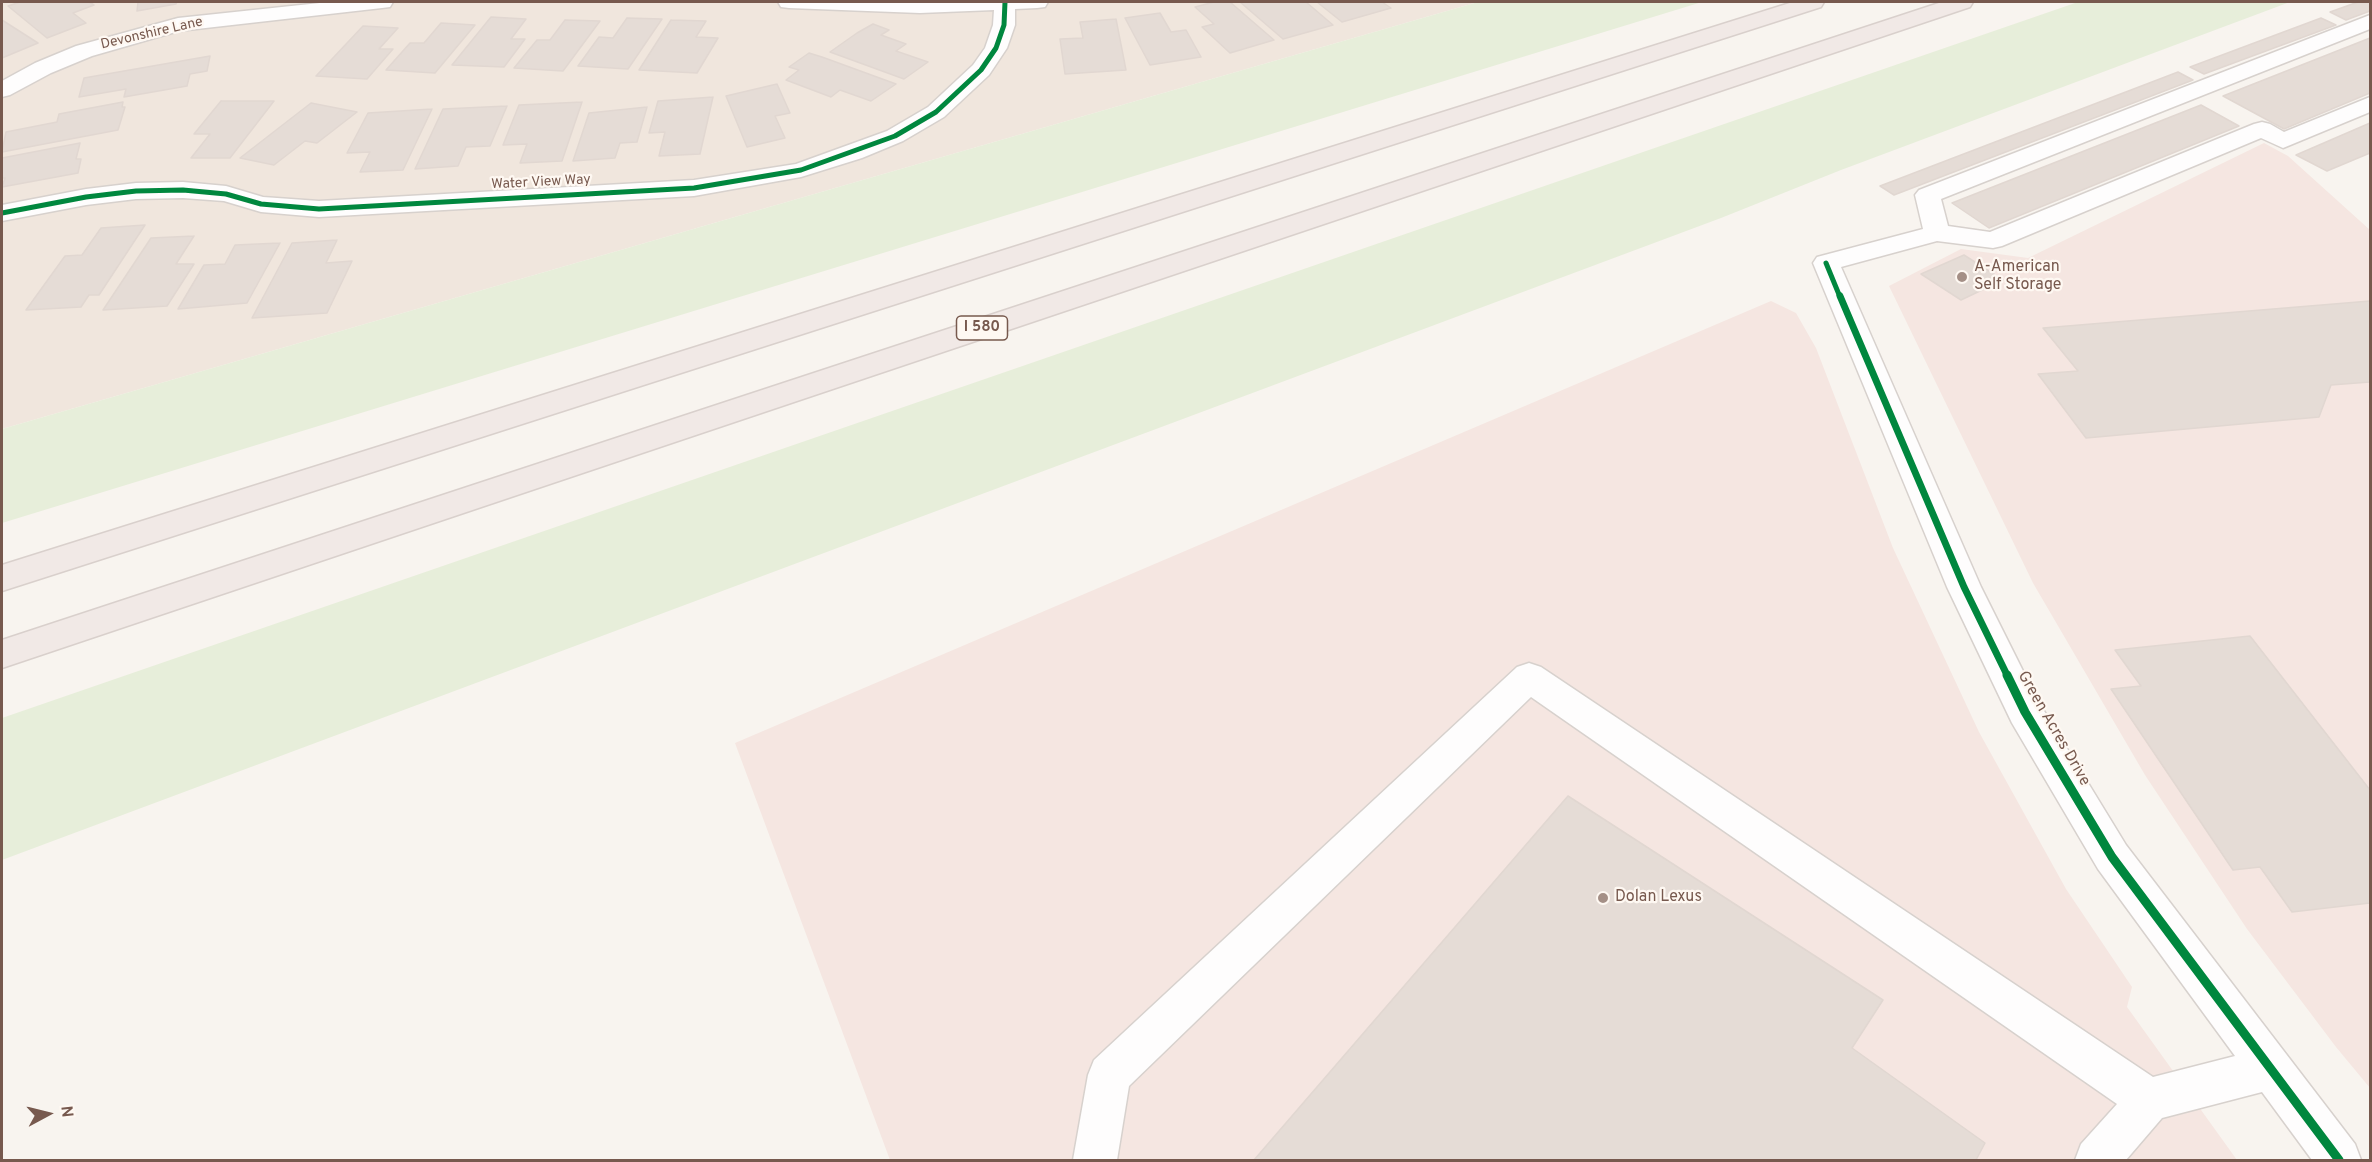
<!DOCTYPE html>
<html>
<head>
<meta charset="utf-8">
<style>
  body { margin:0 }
  #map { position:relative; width:2372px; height:1162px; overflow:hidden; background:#f8f4ef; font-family:Overpass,sans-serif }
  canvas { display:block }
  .frame { position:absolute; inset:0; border:3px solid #77594e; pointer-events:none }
  .north { position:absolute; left:18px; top:1084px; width:60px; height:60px; -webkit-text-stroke:4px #fef8f2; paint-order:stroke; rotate:83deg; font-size:16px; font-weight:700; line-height:24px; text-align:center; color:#77594e }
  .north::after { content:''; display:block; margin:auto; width:21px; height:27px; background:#77594e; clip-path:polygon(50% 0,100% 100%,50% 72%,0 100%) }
</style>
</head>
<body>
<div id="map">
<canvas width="2372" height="1162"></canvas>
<div class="frame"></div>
<div class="north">N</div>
</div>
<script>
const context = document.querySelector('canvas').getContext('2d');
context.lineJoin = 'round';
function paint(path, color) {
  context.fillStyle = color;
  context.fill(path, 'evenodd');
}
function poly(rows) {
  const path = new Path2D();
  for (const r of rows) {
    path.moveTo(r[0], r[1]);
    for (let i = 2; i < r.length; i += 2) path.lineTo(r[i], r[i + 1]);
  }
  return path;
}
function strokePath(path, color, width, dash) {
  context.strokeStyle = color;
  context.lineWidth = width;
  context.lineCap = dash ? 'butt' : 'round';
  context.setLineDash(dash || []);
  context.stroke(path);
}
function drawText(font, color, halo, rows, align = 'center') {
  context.font = font + ' Overpass,sans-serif';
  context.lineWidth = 4.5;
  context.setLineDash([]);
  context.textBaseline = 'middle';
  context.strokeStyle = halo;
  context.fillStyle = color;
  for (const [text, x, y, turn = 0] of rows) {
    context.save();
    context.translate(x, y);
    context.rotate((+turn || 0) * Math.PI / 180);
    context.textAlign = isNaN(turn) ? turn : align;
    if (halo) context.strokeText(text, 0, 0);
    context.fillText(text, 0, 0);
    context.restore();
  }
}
paint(poly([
  [2,2,1478,2,2,429]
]), '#f0e6dd');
paint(poly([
  [2264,143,2288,156,2370,230,2370,1088,2336,1047,2247,929,2145,775,2033,583,1889,286,1961,249,2028,258],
  [1771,301,1796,313,1816,348,1893,548,1979,732,2066,889,2132,987,2127,1007,2237,1160,890,1160,735,743]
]), '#f5e6e1');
paint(poly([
  [1478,2,1702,2,2,523,2,429],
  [2078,2,2290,2,1841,170,1721,218,2,860,2,718]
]), '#e7eeda');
const building = poly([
  [20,2,89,2,94,5,73,13,86,23,47,38,8,6,20,2],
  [138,2,177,2,176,4,137,11,138,2],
  [1214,2,1230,2,1274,40,1230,53,1202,27,1214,24,1195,7,1214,2],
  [1240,2,1306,2,1333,25,1283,39,1240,2],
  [1317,2,1382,2,1391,8,1342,22,1317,2],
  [2358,2,2370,2,2370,11,2346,20,2330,12,2358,2],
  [1160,13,1171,32,1186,30,1201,57,1150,65,1125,18,1160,13],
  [491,17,526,19,511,39,525,39,504,67,452,65,491,17],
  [627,18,662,19,628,69,578,66,599,37,613,38,627,18],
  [2321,18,2336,25,2204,74,2190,67,2321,18],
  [1116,19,1126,70,1065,74,1060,39,1083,38,1080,22,1116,19],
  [2,20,38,43,2,58,2,20],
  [565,20,600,21,563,71,514,68,537,40,550,40,565,20],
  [671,20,706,21,696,37,718,38,697,73,639,70,671,20],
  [441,23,475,25,435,73,386,70,410,43,424,43,441,23],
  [873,24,889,30,881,35,906,44,896,51,928,62,904,79,830,52,857,33,873,24],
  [363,26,398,28,379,49,393,49,367,79,316,76,363,26],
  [2370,38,2370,93,2284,129,2223,96,2370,38],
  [809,53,822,57,896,84,871,101,840,90,831,97,786,80,799,70,789,67,809,53],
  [210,56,207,71,190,74,187,86,124,97,126,89,79,97,84,78,210,56],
  [2178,72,2193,80,1894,195,1880,186,2178,72],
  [777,84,790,113,775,116,785,138,747,147,726,96,777,84],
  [713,97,700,154,659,156,665,132,649,133,658,101,713,97],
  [221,101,274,101,230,158,191,158,210,134,194,134,221,101],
  [123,102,122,107,125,107,118,130,2,152,6,132,57,122,59,114,123,102],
  [582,102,562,161,520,163,527,144,503,145,519,105,582,102],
  [311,103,357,112,317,143,305,141,274,165,240,158,311,103],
  [2201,105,2239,126,1989,228,1952,203,2201,105],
  [507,106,490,146,466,147,458,166,415,169,443,109,507,106],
  [647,107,637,142,620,143,615,158,573,161,589,113,647,107],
  [432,109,403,170,360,172,370,152,347,153,368,113,432,109],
  [2370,123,2370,153,2327,171,2296,155,2370,123],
  [80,143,76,159,81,159,78,173,2,187,5,178,2,178,2,158,80,143],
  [145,225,99,295,89,295,81,307,26,310,65,256,82,255,101,228,145,225],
  [194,236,176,264,194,264,167,306,103,310,151,238,194,236],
  [337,240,326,263,352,261,327,313,252,318,292,243,337,240],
  [280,243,247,303,178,309,204,265,225,264,235,245,280,243],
  [1964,255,2003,280,1961,300,1921,274,1964,255],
  [2370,301,2370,382,2331,385,2319,417,2086,438,2038,374,2078,371,2043,328,2370,301],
  [2250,636,2370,790,2370,903,2292,912,2260,867,2233,870,2111,689,2141,686,2115,650,2250,636],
  [1568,796,1883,1000,1852,1048,1985,1143,1976,1160,1254,1160,1568,796]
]);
paint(building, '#e5dcd6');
strokePath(building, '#e1d7d1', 1.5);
const minor = poly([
  [329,2,393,2,390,7,382,8,179,31,92,56,51,73,10,95,2,97,2,81,35,63,76,46,178,18,329,2],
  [778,2,1048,2,1045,7,1037,8,1015,9,1015,25,1007,48,989,75,944,117,903,141,862,158,801,177,694,196,319,217,261,212,224,201,183,198,136,199,86,205,2,221,2,205,86,189,136,183,183,182,226,186,263,197,319,201,694,180,796,164,887,131,928,107,973,65,985,48,993,25,994,10,920,13,789,8,781,7,778,2],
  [2370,15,2370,29,1941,199,1948,226,1990,232,2254,124,2262,122,2270,124,2284,132,2370,97,2370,112,2283,148,2261,138,2002,246,1993,248,1937,241,1841,267,1981,587,2038,701,2126,845,2355,1144,2361,1160,2312,1160,2262,1092,2162,1118,2126,1160,2075,1160,2081,1144,2117,1104,1531,697,1129,1086,1117,1160,1073,1160,1088,1075,1094,1060,1517,667,1529,663,1541,667,2153,1077,2235,1056,2098,869,2012,723,1947,587,1813,263,1817,257,1923,229,1915,195,1919,190,2370,15]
]);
const highway = poly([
  [1793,2,1824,2,1821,7,2,591,2,565,1793,2],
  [1942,2,1973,2,1970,7,2,668,2,640,1942,2]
]);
strokePath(minor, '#d7d1cd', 3);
strokePath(highway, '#d9d0cc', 3);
paint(minor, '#fefdfd');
paint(highway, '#f1e9e6');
strokePath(poly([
  [2,213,86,197,136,191,183,190,226,194,261,204,319,209,694,188,801,170,895,136,936,112,981,70,996,48,1004,25,1005,2],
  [1826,263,1840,297]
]), '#00873e', 5);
strokePath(poly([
  [1840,296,1964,587,2008,677]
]), '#00873e', 7);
strokePath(poly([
  [2007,675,2025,712,2112,857,2339,1160]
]), '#00873e', 9);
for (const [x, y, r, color] of [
  [1962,277,6,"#a48f86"],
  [1603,898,6,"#a48f86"]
]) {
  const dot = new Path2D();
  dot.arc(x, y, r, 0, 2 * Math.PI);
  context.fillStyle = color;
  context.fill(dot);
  strokePath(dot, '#fef8f2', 2);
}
drawText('14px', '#77594e', '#fef8f2', [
  ["Devonshire Lane",152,34,-13],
  ["Water View Way",541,183,-3]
]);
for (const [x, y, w] of [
  [982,328,51]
]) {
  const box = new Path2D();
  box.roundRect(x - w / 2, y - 12, w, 24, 4.5);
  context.fillStyle = '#fef8f2';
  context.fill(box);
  strokePath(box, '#77594e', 1.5);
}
drawText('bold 15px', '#77594e', null, [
  ["I 580",982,328]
]);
drawText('16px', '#77594e', '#fef8f2', [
  ["A-American",1974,268],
  ["Self Storage",1974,286],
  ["Dolan Lexus",1615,898]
], 'left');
drawText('16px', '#77594e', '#fef8f2', [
  ["Green Acres Drive",2053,729,60]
]);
</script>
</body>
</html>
